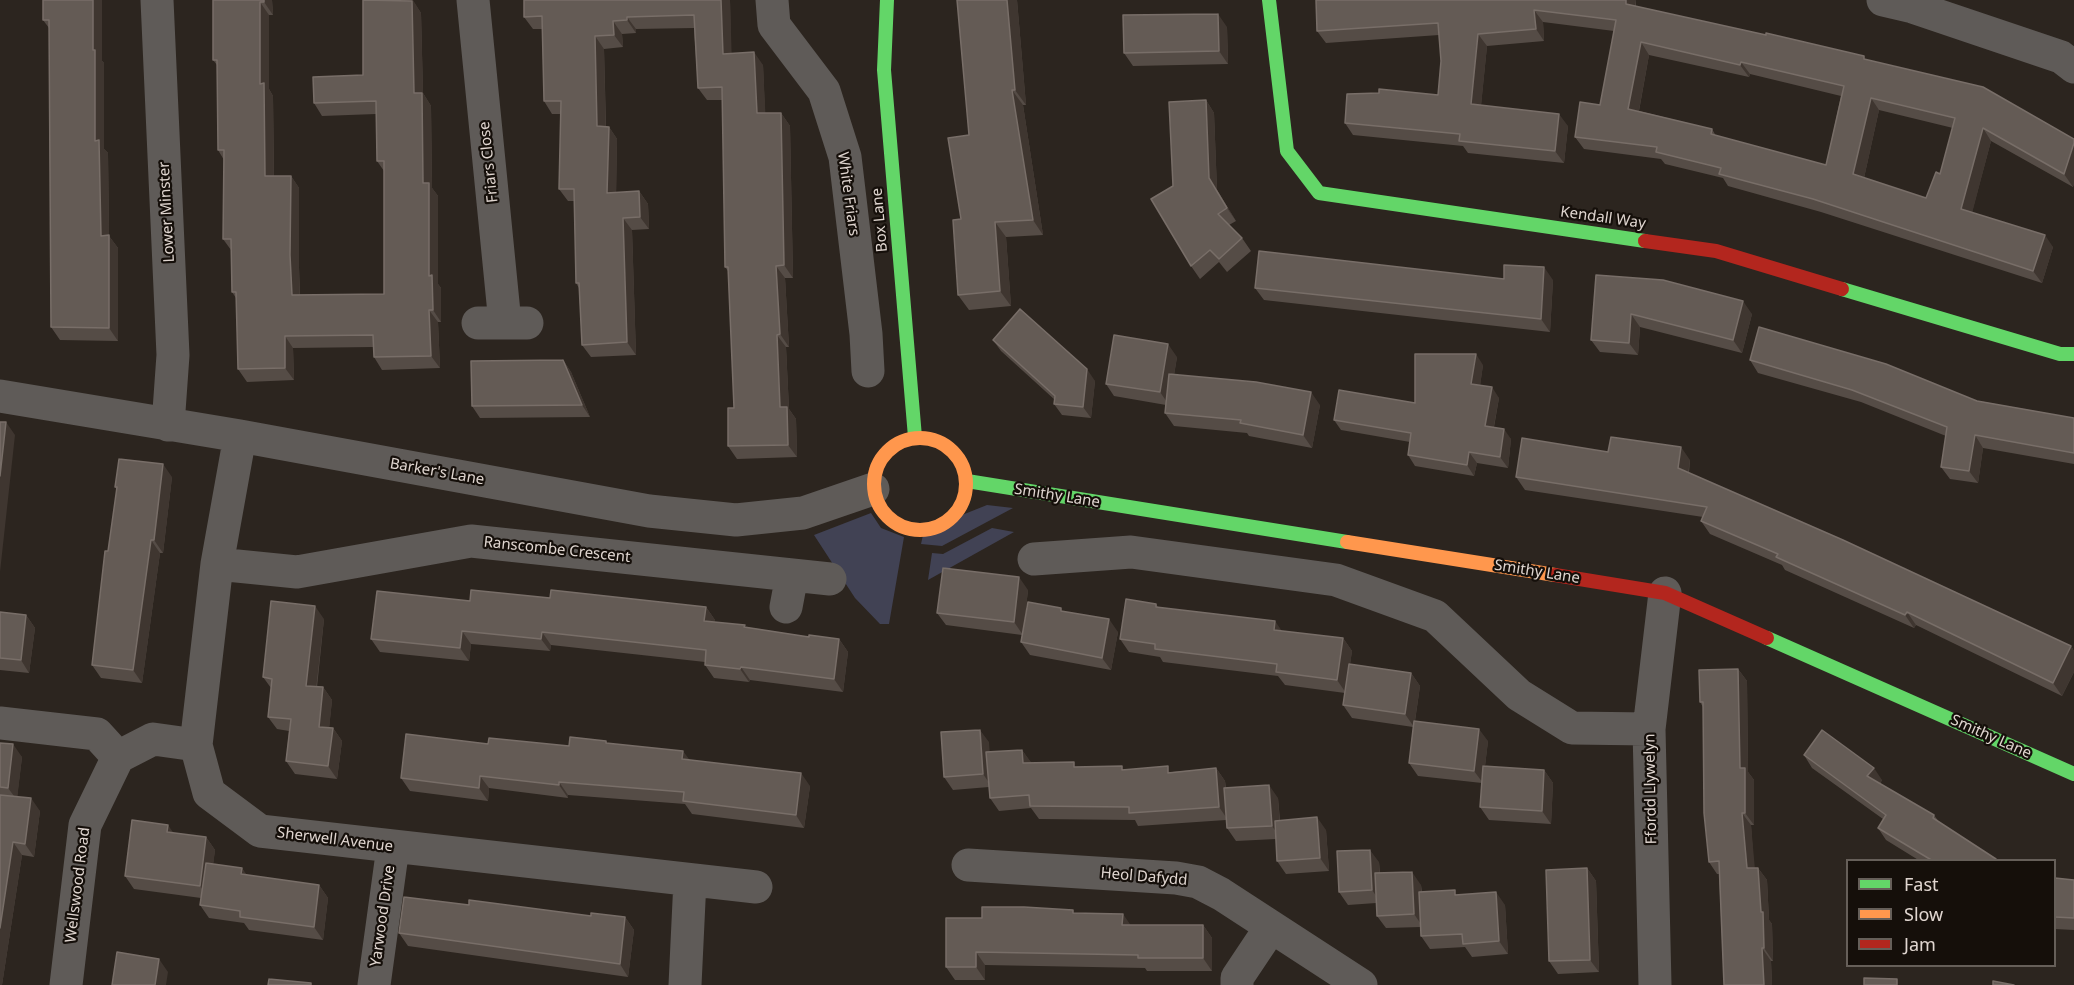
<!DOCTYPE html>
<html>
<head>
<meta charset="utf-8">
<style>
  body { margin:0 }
  #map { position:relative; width:2074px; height:985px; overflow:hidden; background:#2c251f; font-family:"Noto Sans",sans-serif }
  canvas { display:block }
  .legend { position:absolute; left:1846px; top:859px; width:210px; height:108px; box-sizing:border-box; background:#150f0a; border:2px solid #665f59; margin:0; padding:8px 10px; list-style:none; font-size:18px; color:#e0d6d0 }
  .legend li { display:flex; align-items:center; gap:12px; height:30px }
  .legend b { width:30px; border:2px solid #665f59 }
</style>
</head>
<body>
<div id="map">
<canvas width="2074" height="985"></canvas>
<ul class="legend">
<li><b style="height:8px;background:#63d668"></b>Fast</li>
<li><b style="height:8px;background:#ff974d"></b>Slow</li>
<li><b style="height:8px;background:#b3261e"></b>Jam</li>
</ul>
</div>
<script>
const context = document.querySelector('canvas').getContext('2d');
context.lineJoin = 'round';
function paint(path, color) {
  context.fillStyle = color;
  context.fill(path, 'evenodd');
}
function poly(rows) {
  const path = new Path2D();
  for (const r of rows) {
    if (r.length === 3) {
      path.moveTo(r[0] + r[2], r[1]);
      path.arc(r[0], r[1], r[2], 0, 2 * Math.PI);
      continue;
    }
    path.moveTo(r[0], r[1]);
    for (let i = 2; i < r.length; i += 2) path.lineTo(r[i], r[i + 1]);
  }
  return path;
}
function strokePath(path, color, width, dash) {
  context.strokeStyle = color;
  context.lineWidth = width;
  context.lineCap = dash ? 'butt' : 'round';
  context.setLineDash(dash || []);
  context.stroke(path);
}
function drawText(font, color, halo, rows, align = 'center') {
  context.font = font + ' "Noto Sans",sans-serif';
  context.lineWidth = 4.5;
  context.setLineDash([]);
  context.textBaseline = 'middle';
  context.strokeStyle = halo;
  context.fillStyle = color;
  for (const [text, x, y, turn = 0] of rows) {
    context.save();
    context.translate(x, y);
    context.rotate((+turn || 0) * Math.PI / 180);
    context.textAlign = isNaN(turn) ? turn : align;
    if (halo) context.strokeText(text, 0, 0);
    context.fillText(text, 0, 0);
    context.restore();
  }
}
paint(poly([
  [987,505,1013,508,942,546,921,544,923,535,941,531,962,515],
  [871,513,881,528,904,537,889,624,880,624,855,598,814,535],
  [992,528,1014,532,928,580,932,553,943,554]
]), '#414254');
strokePath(poly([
  [157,0,173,355,168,425],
  [473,0,505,323,527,323],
  [772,0,774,25,824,91,845,157,866,334,868,371],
  [1883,0,1913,7,2061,57,2074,67],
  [478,323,505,323],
  [0,396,240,436,649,511,736,520,803,513,873,489],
  [240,436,217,564,196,745,209,793,260,831,756,887],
  [1034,559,1131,552,1336,580,1435,616,1519,695,1572,728,1649,729],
  [217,564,297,572,471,541,830,579],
  [786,607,792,575],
  [0,723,97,734,118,757,153,739,196,745],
  [968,865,1176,878,1198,882,1221,894,1361,985],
  [66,985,85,825,118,757],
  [374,985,393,847],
  [685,985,690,880],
  [1237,985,1237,978,1271,927],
  [1655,985,1649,729,1665,593]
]), '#5f5b58', 33);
strokePath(poly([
  [887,0,884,70,915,437],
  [1269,0,1287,151,1319,193,1645,241],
  [1842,289,2060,354,2074,354],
  [967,481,1347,542],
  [1767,638,2074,774]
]), '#63d668', 14);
strokePath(poly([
  [920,484,46],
  [1347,542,1555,575]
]), '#ff974d', 14);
strokePath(poly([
  [1645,241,1716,251,1842,289],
  [1555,575,1665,593,1767,638]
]), '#b3261e', 14);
paint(poly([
  [43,0,104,63,104,149,108,153,109,236,118,248,118,341,60,340,51,327,49,28,43,20],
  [213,0,272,0,273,15,269,15,269,89,273,96,274,176,291,176,299,188,299,267,300,295,384,294,384,171,377,161,376,114,322,116,314,103,363,75,413,1,421,13,423,93,431,106,432,188,438,196,438,284,441,288,441,322,438,322,440,368,382,370,374,357,373,347,293,348,294,380,247,382,238,369,236,298,232,292,231,250,223,239,224,160,218,150,217,65,213,60],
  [524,0,730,0,731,53,763,65,765,113,781,113,790,126,793,278,785,278,789,347,786,347,789,409,796,419,797,457,737,459,728,446,734,408,728,271,725,267,723,100,707,100,698,88,694,28,636,29,636,33,622,34,623,47,604,49,606,126,609,127,617,139,616,193,639,191,648,204,649,229,632,230,636,355,591,357,582,345,579,288,576,283,574,201,568,201,559,189,561,114,552,114,544,101,542,29,533,29,524,17],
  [957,0,1017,0,1026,105,1023,105,1043,235,1006,237,1011,306,969,310,958,295,961,219,969,135],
  [1316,0,1636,0,1636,6,1867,60,2074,139,2074,183,2073,187,1991,141,1972,212,2053,247,2042,283,1821,212,1728,186,1723,178,1665,164,1661,159,1584,149,1575,137,1600,105,1614,31,1543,22,1544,41,1487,46,1481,105,1568,126,1564,163,1468,153,1463,146,1353,135,1345,123,1438,95,1441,61,1439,35,1326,43,1317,31],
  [1649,55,1749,77,1750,74,1841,96,1826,165,1716,136,1712,129,1639,111],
  [1879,110,1953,128,1940,174,1926,198,1864,178],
  [1227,27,1228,64,1133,66,1124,53],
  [1206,100,1214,113,1217,190,1236,221,1229,225,1242,238,1251,251,1227,272,1219,262,1200,279,1191,266,1173,186],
  [1596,275,1752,314,1742,353,1640,327,1638,355,1600,352,1591,340],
  [1504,279,1553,280,1550,332,1264,300,1255,288],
  [993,340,1095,381,1091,418,1062,415,1054,404,1055,400,1001,351],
  [1177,357,1174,375,1320,405,1312,448,1249,436,1247,433,1174,426,1165,413,1166,405,1114,396,1106,384],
  [563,360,571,372,590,417,480,418,472,406],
  [1750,360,2074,418,2074,464,1983,448,1978,483,1950,479,1941,467,1946,436,1861,402,1758,373],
  [1483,365,1480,385,1499,398,1494,427,1511,439,1508,468,1477,463,1474,476,1415,466,1408,455,1410,442,1341,430,1334,420,1415,403],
  [1608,452,1690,460,1689,473,2071,646,2074,651,2074,672,2062,696,1916,625,1914,628,1785,570,1782,565,1710,534,1701,521,1703,517,1525,490,1516,477],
  [172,477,163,553,160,553,142,683,101,678,92,665,108,551,117,490,115,487],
  [1028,590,1024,624,1064,611,1118,632,1111,670,1030,655,1021,642,1022,635,946,625,937,613],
  [550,598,706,607,715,620,714,622,809,637,839,639,848,652,843,692,750,680,749,682,714,678,705,665,705,662,551,645,550,651,471,644,469,661,380,652,371,639,470,601],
  [1156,604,1158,607,1282,631,1343,638,1352,651,1350,664,1411,673,1420,686,1415,721,1488,741,1485,766,1544,770,1553,783,1551,824,1489,820,1480,807,1482,783,1418,776,1409,763,1413,727,1352,718,1343,705,1345,693,1285,685,1278,676,1163,662,1160,657,1129,652,1120,639],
  [0,612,26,615,35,628,29,673,0,670],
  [324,619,317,687,323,687,332,700,329,728,333,728,342,741,337,779,295,774,286,761,289,731,277,729,268,717,271,688,263,677],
  [1738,669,1747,681,1748,772,1754,780,1754,825,1751,825,1754,868,1758,868,1767,880,1769,920,1772,924,1773,961,1771,961,1772,985,1724,985,1719,874,1717,874,1709,862,1703,707,1700,702],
  [606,741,608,744,810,786,804,828,692,814,685,804,568,795,568,798,489,788,488,801,410,791,401,778,488,744,569,746],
  [989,742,989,752,1022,750,1031,763,1077,767,1172,772,1216,768,1225,781,1226,788,1278,798,1280,820,1326,830,1329,871,1286,874,1277,861,1276,839,1236,841,1227,828,1226,820,1138,826,1135,820,1039,819,1031,808,999,811,990,798,989,787,953,790,944,777],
  [0,743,22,757,17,797,40,811,34,857,22,855,2,985,0,985],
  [1804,755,1882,780,1880,784,1934,815,1939,822,1997,861,1920,861,1886,840,1878,828,1883,819,1812,768],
  [174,833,206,837,215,850,213,864,242,868,246,875,319,885,328,898,323,940,249,930,244,923,209,918,200,905,201,898,134,889,125,876],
  [1379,862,1380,873,1421,885,1422,892,1458,895,1505,905,1508,954,1472,957,1465,947,1430,949,1421,936,1421,927,1386,928,1377,916,1376,903,1348,905,1339,892],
  [1587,868,1596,881,1599,972,1558,974,1549,961],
  [2055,878,2074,880,2074,930,2055,929],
  [469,905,591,916,625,917,634,930,628,977,408,946,399,933],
  [1075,913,1130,925,1203,925,1212,938,1212,971,1147,971,1145,968,985,965,985,980,955,980,946,967,982,918]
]), '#554c46');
paint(poly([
  [93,0,102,0,102,61,104,63,104,149,108,153,109,236,118,248,118,341,109,328,101,236,95,141,93,50],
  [264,0,272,0,273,15,264,2],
  [404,0,413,0,421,13,423,93,431,106,432,188,438,196,438,284,441,288,441,322,433,310,429,276,423,183],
  [721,0,730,0,732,66,723,54],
  [1007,0,1017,0,1026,105,1015,90],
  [1626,0,1636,0,1634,16,1626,4],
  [260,2,269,15,269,89,273,96,274,188,265,176,260,84],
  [1534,10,1543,22,1544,41,1536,29],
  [1218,14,1227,27,1228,64,1219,51],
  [627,17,636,29,636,33,627,20],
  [613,21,622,34,623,47,614,35],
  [1478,34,1487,46,1480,116,1471,104],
  [595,36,604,49,606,139,597,126],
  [1641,42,1649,55,1637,121,1628,109],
  [754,52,763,65,766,126,757,113],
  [1741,62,1750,74,1749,77,1740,65],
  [1012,90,1023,105,1043,235,1033,220],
  [1871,98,1879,110,1862,187,1853,174],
  [1206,100,1214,113,1217,190,1236,221,1227,208,1209,178],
  [781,113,790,126,793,278,784,265],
  [1559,114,1568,126,1564,163,1555,151],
  [609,127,617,139,616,206,607,193],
  [1983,128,1991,141,1970,221,1961,209],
  [2074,143,2074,183,2073,187,2064,174],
  [291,176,299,188,299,267,300,308,292,295,290,255],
  [639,191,648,204,649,229,640,217],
  [623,218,632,230,636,355,627,342],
  [995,222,1006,237,1011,306,1000,291],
  [2045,235,2053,247,2042,283,2033,271],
  [776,266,785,278,789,347,780,334],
  [1544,267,1553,280,1550,332,1541,319],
  [1743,301,1752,314,1742,353,1733,340],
  [429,310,438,322,440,368,431,356],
  [1631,314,1640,327,1638,355,1629,343],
  [777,335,786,347,789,409,796,419,797,457,788,445,780,407],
  [285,336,293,348,294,380,285,368],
  [1168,344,1177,357,1169,405,1160,392],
  [1476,354,1483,365,1479,394,1471,384],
  [563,360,571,372,590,417,582,405],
  [1087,369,1095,381,1091,418,1083,407],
  [1492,387,1499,398,1492,436,1485,426],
  [1311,392,1320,405,1312,448,1303,435],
  [6,422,15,435,0,572,0,476],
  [1504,429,1511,439,1508,468,1500,457],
  [1975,435,1983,448,1978,483,1969,471],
  [1681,447,1690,460,1687,481,1678,468],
  [1469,452,1477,463,1474,476,1467,465],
  [163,464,172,477,163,553,154,540],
  [151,540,160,553,142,683,133,670],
  [1019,577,1028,590,1023,635,1014,622],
  [315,606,324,619,315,698,306,686],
  [706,607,715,620,713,634,704,621],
  [1907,612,1916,625,1914,628,1905,615],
  [26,615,35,628,29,673,21,660],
  [1109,619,1118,632,1111,670,1102,658],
  [1275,621,1284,634,1274,630],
  [462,631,471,644,469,661,460,648],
  [542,632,551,645,550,651,541,639],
  [1343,638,1352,651,1346,693,1337,680],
  [839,639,848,652,843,692,834,679],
  [2071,646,2074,651,2074,672,2062,696,2053,683],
  [741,667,750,680,749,682,740,669],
  [1738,669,1747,681,1748,772,1754,780,1754,825,1745,813,1740,768],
  [1411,673,1420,686,1414,727,1405,714],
  [323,687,332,700,328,740,319,727],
  [333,728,342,741,337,779,328,766],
  [1479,729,1488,741,1483,783,1474,771],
  [980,730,989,742,992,787,983,774],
  [13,744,22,757,17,800,8,788],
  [1022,750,1031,762,1032,776,1023,763],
  [683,751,692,763,682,759],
  [1216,768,1225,781,1228,820,1219,807],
  [1874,768,1882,780,1876,789,1867,776],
  [1544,770,1553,783,1551,824,1542,811],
  [801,773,810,786,804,828,796,815],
  [480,776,489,788,488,801,479,788],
  [559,782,568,795,568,798,559,785],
  [1269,785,1278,798,1281,839,1272,826],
  [31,798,40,811,34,857,25,844],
  [1742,813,1751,825,1756,881,1747,868],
  [1317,817,1326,830,1329,871,1320,858],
  [168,825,177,838,167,832],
  [206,837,215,850,209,899,200,886],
  [13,842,22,855,2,985,0,985,0,928],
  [1370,850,1379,862,1381,903,1372,890],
  [242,868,251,881,241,874],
  [1587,868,1596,881,1599,972,1590,960],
  [1758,868,1767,880,1769,920,1772,924,1773,961,1764,948],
  [1412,872,1421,885,1423,927,1414,914],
  [319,885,328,898,323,940,314,927],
  [1496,892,1505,905,1508,954,1499,941],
  [1123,914,1132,927,1122,925],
  [625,917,634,930,628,977,620,964],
  [1203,925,1212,938,1212,971,1203,958],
  [1762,948,1771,961,1772,985,1764,985],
  [976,952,985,965,985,980,976,967],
  [159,959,168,972,166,985,155,985]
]), '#3f3630');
const building = poly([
  [43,0,93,0,93,50,95,50,95,141,99,140,101,236,109,235,109,328,51,327,49,20,43,20,43,0],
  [213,0,264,0,264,2,260,2,260,84,264,83,265,176,291,176,290,255,292,295,384,294,384,161,377,161,376,101,314,103,313,77,363,75,363,0,412,1,414,93,422,93,423,183,429,183,429,276,432,275,433,310,429,310,431,356,374,357,373,335,285,336,285,368,238,369,236,292,232,292,231,239,223,239,224,150,218,150,217,60,213,60,213,0],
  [524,0,721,0,723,54,754,52,757,113,781,113,784,265,776,266,780,334,777,335,780,407,787,407,788,445,728,446,728,408,734,408,728,267,725,267,722,87,698,88,694,15,627,17,627,20,613,21,614,35,595,36,597,126,609,127,607,193,639,191,640,217,623,218,627,342,582,345,579,283,576,283,574,189,559,189,561,101,544,101,542,16,524,17,524,0],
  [957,0,1007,0,1015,90,1012,90,1033,220,995,222,1000,291,958,295,953,220,961,219,948,138,969,135,957,0],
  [1316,0,1626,0,1626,4,1766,35,1766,33,1864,56,1864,59,1983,87,2074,139,2074,143,2064,174,1983,128,1961,209,2045,235,2033,271,1813,199,1719,174,1721,168,1656,152,1657,147,1575,137,1580,102,1600,105,1616,20,1534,10,1536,29,1478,34,1471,104,1559,114,1555,151,1459,141,1460,134,1345,123,1347,94,1379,93,1379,89,1438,95,1441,61,1438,23,1317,31,1316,0],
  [1641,42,1740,65,1741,62,1844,86,1826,165,1711,134,1712,129,1628,109,1641,42],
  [1871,98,1955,118,1940,174,1936,172,1926,198,1853,174,1871,98],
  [1218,14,1219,51,1124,53,1123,15,1218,14],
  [1206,100,1209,178,1227,208,1218,214,1242,238,1219,259,1210,250,1191,266,1151,199,1173,186,1169,102,1206,100],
  [1259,251,1504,279,1504,265,1544,267,1541,319,1255,288,1259,251],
  [1596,275,1663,280,1743,301,1733,340,1631,314,1629,343,1591,340,1596,275],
  [1020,309,1087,369,1083,407,1054,404,1055,396,993,340,1020,309],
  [1759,327,1886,364,1977,401,2074,418,2074,453,1975,435,1969,471,1941,467,1947,427,1852,390,1750,360,1759,327],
  [1114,335,1168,344,1160,392,1106,384,1114,335],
  [1415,354,1476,354,1471,384,1492,387,1485,426,1504,429,1500,457,1469,452,1467,465,1408,455,1411,433,1334,420,1339,390,1415,403,1415,354],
  [563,360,582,405,472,406,471,361,563,360],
  [1169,374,1256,382,1311,392,1303,435,1240,423,1241,420,1165,413,1169,374],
  [0,422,6,422,0,476,0,422],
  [1611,437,1681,447,1678,468,1843,540,2071,646,2053,683,1907,612,1905,615,1776,557,1778,554,1701,521,1707,507,1516,477,1522,438,1608,452,1611,437],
  [119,459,163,464,154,540,151,540,133,670,92,665,105,551,108,551,117,487,115,487,119,459],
  [943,568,1019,577,1014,622,937,613,943,568],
  [471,590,550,598,551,590,706,607,704,621,745,625,744,627,809,637,809,635,839,639,834,679,741,667,740,669,705,665,706,650,542,632,541,639,462,631,460,648,371,639,377,591,470,601,471,590],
  [1126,599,1156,604,1156,607,1275,621,1274,630,1343,638,1337,680,1276,672,1277,664,1155,649,1155,644,1120,639,1126,599],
  [271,601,315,606,306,686,323,687,319,727,333,728,328,766,286,761,291,719,268,717,272,679,263,677,271,601],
  [1028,602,1061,608,1061,611,1109,619,1102,658,1021,642,1028,602],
  [0,612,26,615,21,660,0,658,0,612],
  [1349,664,1411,673,1405,714,1343,705,1349,664],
  [1738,669,1740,768,1745,768,1745,813,1742,813,1747,868,1758,868,1761,912,1763,912,1764,948,1762,948,1764,985,1724,985,1719,861,1709,862,1704,813,1703,702,1700,702,1699,670,1738,669],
  [1414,721,1479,729,1474,771,1409,763,1414,721],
  [980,730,983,774,944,777,941,732,980,730],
  [1822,730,1874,768,1867,776,1934,815,1933,818,1996,859,1996,861,1933,861,1878,828,1886,815,1804,755,1822,730],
  [406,734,488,744,489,738,569,746,570,737,606,741,606,743,683,751,682,759,801,773,796,815,683,801,684,792,559,782,559,785,480,776,479,788,401,778,406,734],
  [0,743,13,744,8,788,0,787,0,743],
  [1022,750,1023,763,1074,762,1074,767,1122,766,1122,770,1168,766,1168,773,1216,768,1219,807,1129,813,1129,807,1030,806,1029,795,990,798,986,752,1022,750],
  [1483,766,1544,770,1542,811,1480,807,1483,766],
  [1269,785,1272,826,1227,828,1224,788,1269,785],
  [0,795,31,798,25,844,13,842,0,928,0,795],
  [1317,817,1320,858,1277,861,1275,821,1317,817],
  [132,820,168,825,167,832,206,837,200,886,125,876,132,820],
  [1370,850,1372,890,1339,892,1337,851,1370,850],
  [206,863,242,868,241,874,319,885,314,927,240,917,240,911,200,905,206,863],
  [1587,868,1590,960,1549,961,1546,870,1587,868],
  [1412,872,1414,914,1377,916,1375,873,1412,872],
  [2055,878,2074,880,2074,918,2055,917,2055,878],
  [1455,890,1455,895,1496,892,1499,941,1463,944,1462,934,1421,936,1419,892,1455,890],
  [404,897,469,905,469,900,591,916,591,913,625,917,620,964,399,933,404,897],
  [982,907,1024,907,1073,910,1073,913,1123,914,1122,925,1203,925,1203,958,1138,958,1138,955,976,952,976,967,946,967,946,918,982,918,982,907],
  [117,952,159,959,155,985,112,985,117,952],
  [1864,978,1897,979,1897,985,1864,985,1864,978],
  [269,979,311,983,311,985,268,985,269,979],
  [1993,981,2014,985,1993,985,1993,981]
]);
paint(building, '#645b55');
strokePath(building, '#786e68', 1.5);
drawText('15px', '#e0d6d0', '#150f0a', [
  ["Friars Close",489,162,-96],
  ["White Friars",848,194,82],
  ["Lower Minster",167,212,-93],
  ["Kendall Way",1603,218,8],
  ["Box Lane",880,220,-95],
  ["Barker's Lane",437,472,10],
  ["Smithy Lane",1057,496,9],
  ["Ranscombe Crescent",557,550,6],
  ["Smithy Lane",1537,572,9],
  ["Smithy Lane",1991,737,24],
  ["Ffordd Llywelyn",1651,789,-91],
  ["Sherwell Avenue",335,840,7],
  ["Heol Dafydd",1144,877,5],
  ["Wellswood Road",78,885,-83],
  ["Yarwood Drive",383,916,-82]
]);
</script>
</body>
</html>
